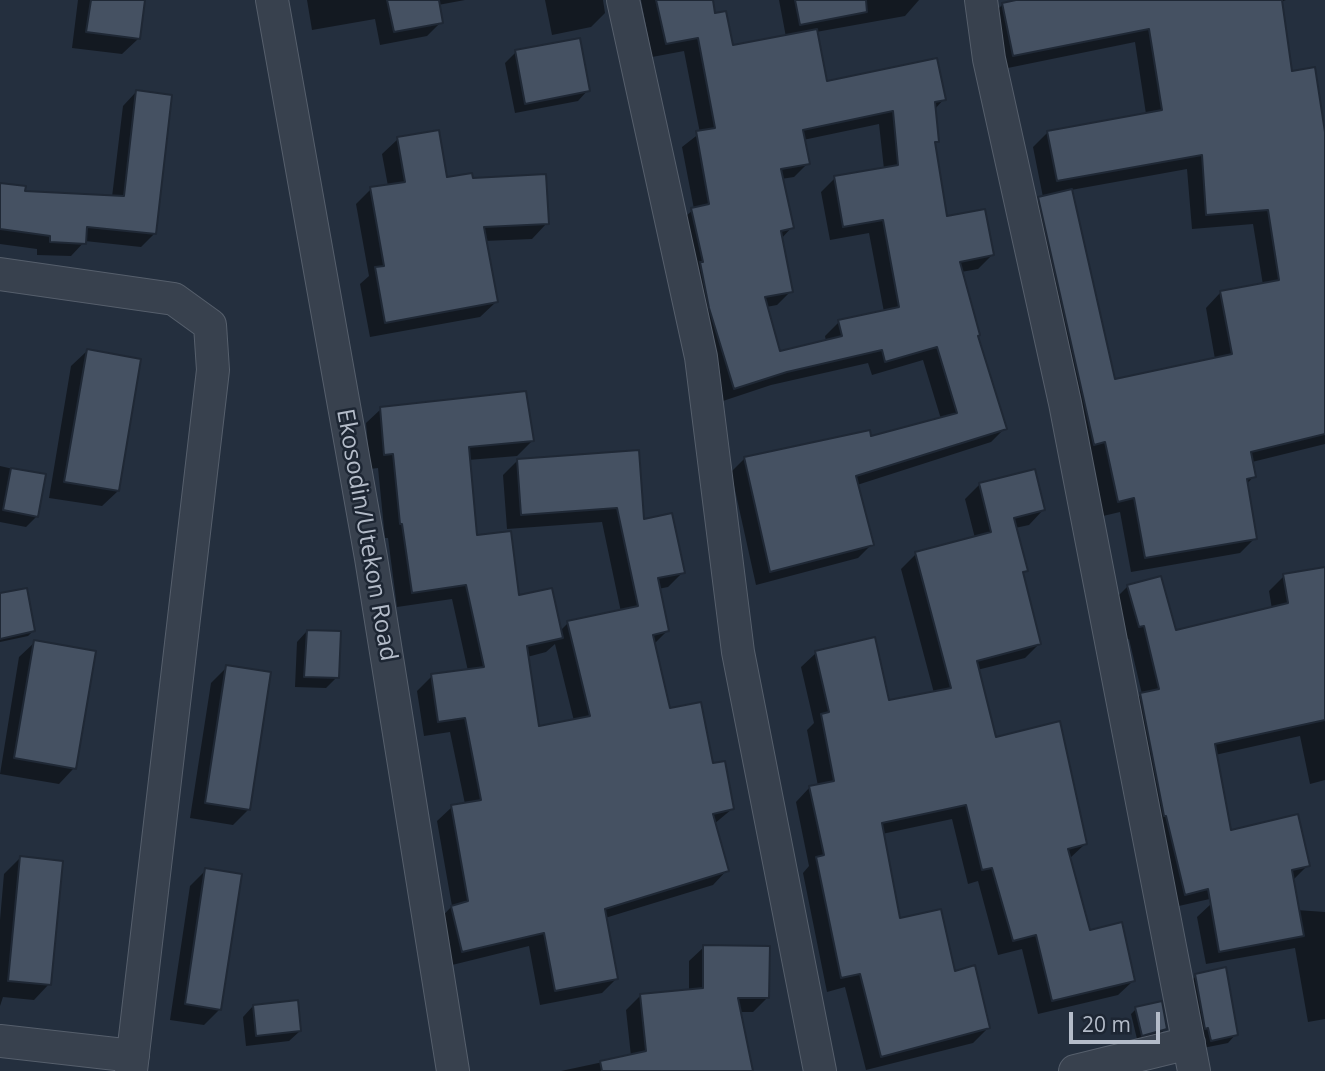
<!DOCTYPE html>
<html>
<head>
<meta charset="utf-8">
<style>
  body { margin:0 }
  #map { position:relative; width:1325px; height:1071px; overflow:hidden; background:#242f3e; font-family:"Open Sans",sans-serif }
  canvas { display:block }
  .scale { position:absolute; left:1069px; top:1012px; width:91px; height:32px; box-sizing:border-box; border:4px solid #b4bcc9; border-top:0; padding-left:9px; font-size:21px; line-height:24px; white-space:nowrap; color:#b4bcc9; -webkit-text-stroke:5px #1d2633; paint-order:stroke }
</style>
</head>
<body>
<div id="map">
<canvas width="1325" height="1071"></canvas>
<div class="scale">20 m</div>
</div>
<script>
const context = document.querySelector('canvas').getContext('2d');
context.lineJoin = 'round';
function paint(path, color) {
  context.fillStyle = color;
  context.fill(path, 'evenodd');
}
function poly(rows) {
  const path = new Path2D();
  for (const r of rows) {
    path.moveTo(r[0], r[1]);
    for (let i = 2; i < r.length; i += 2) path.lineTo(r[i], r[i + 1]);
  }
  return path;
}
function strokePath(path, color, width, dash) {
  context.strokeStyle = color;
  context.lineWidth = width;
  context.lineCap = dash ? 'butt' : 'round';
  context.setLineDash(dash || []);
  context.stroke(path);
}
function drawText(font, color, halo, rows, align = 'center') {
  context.font = font + ' "Open Sans",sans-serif';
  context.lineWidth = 5;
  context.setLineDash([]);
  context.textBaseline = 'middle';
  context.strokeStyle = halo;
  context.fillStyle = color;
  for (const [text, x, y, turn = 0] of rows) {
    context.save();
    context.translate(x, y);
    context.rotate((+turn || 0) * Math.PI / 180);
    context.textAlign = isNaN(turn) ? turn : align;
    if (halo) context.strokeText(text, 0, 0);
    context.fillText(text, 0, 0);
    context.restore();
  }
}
paint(poly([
  [78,0,143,0,138,39,122,54,72,48],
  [307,0,465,0,438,5,441,22,427,36,380,45,375,19,312,30],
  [545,0,603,0,605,13,591,27,552,35],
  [641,0,711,0,713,16,732,47,786,37,779,0,919,0,905,16,816,32,826,84,944,99,934,110,937,141,933,145,946,218,992,255,978,269,961,272,976,337,1005,428,991,442,857,485,872,544,858,558,756,585,731,472,745,458,870,438,941,419,923,360,872,375,868,363,771,385,720,402,678,223,694,209,682,147,700,133,684,51,652,57],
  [879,124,884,169,835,178,821,192,830,240,869,233,884,312,839,322,825,336,826,341,779,353,766,307,777,305,791,291,781,239,792,227,781,179,794,177,808,163,803,140],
  [1024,0,1286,0,1280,2,1291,73,1325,171,1325,444,1252,462,1254,476,1246,485,1255,538,1240,553,1131,572,1120,512,1103,516,1090,456,1024,213,1043,197,1033,147,1048,132,1146,114,1135,42,998,70,988,19,1003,4],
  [1187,169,1192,229,1253,224,1263,285,1220,293,1206,308,1215,359,1114,381,1071,190],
  [516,52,588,90,578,101,515,113,505,63],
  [136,92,154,234,141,247,85,241,71,256,37,255,37,249,0,244,0,185,23,193,112,197,123,106],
  [398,139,445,179,472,180,547,223,532,239,484,241,496,302,480,317,370,337,360,284,369,276,356,204,371,189,388,186,382,154],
  [87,351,118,491,102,506,49,498,71,366],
  [381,409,532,441,517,456,468,460,475,537,518,597,560,631,568,623,621,612,602,522,507,529,503,475,518,460,638,452,643,521,683,572,668,587,658,589,667,631,653,645,669,710,712,765,732,809,714,824,727,870,713,885,605,918,616,979,602,993,540,1005,529,946,448,966,437,922,452,906,437,821,452,807,465,804,450,732,424,736,417,691,432,676,468,671,452,599,397,607,388,538,385,538,378,468,370,469,366,423],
  [555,644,574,721,537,728,527,657,546,652],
  [0,466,44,476,37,516,26,527,0,522],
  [980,484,1043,510,1029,525,1015,528,1026,570,1022,575,1039,644,1025,658,977,670,995,739,1085,844,1069,859,1089,932,1133,981,1118,995,1038,1014,1022,949,998,955,978,881,968,884,952,819,882,834,899,920,953,973,988,1028,973,1043,866,1070,845,987,827,992,803,873,809,866,796,802,810,787,818,786,807,730,814,723,801,667,816,653,888,702,934,693,901,569,916,554,975,538,965,499],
  [1325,569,1325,780,1310,784,1300,736,1215,755,1230,832,1308,865,1293,880,1170,908,1126,709,1142,694,1129,639,1124,641,1113,601,1128,586,1175,632,1272,609,1269,591,1284,576],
  [0,594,33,631,28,636,0,642],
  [307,631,337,677,326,688,295,687,297,642],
  [35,642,74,768,59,784,0,774,19,657],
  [227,667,249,809,233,825,190,818,211,683],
  [20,858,49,984,34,1000,3,997,0,1006,0,920,4,874],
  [206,870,220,1009,204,1025,170,1020,190,886],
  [1211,904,1325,912,1325,1019,1308,1022,1295,948,1206,964,1197,917],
  [704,947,767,998,753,1012,739,1012,751,1071,561,1071,631,1056,626,1010,641,995,689,991,689,961],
  [1196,976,1236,1034,1228,1043,1203,1048,1188,984],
  [253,1006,300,1031,289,1041,246,1046,243,1017],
  [1136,1009,1165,1029,1160,1034,1137,1039,1131,1014]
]), '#0007');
const building = poly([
  [91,0,145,0,140,39,86,32,91,0],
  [387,0,439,0,443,23,394,32,387,0],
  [656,0,713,0,715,13,726,11,733,45,817,29,827,81,937,58,946,100,935,102,939,142,935,142,947,216,985,209,994,255,960,262,980,335,978,336,1007,429,856,476,874,545,770,572,744,457,870,430,871,436,957,413,937,347,885,362,882,350,787,372,734,389,709,308,700,262,703,262,691,208,709,204,696,131,715,128,698,38,666,44,656,0],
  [893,111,898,165,834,176,843,227,883,220,899,307,838,320,842,336,780,351,765,297,793,292,781,231,794,228,781,169,810,164,803,130,893,111],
  [795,0,866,0,867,12,800,25,795,0],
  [1016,0,1282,0,1292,71,1315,67,1325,132,1325,434,1251,452,1256,477,1247,479,1257,539,1145,558,1134,498,1118,502,1105,442,1094,445,1038,197,1072,189,1115,379,1232,354,1220,291,1279,280,1268,210,1206,215,1202,155,1057,181,1047,131,1162,110,1149,29,1013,56,1002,3,1016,0],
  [580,38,590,91,525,104,515,50,580,38],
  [136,90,172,95,156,234,87,227,86,244,50,242,50,236,0,229,0,183,26,186,25,191,124,196,136,90],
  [439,130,447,177,472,173,473,178,546,174,549,224,484,227,498,302,385,323,375,267,384,266,370,187,405,182,397,137,439,130],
  [87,349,141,359,119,491,64,482,87,349],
  [526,391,534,441,469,447,477,535,511,531,519,595,552,588,563,638,527,646,539,726,590,716,567,621,638,606,617,508,521,515,517,459,639,450,644,519,672,513,685,573,658,578,669,631,653,635,670,708,701,702,713,763,725,761,734,809,713,814,729,871,605,909,618,979,555,991,544,933,462,952,451,906,468,901,451,805,481,800,465,718,438,722,431,674,484,667,466,585,412,593,402,524,400,524,393,454,384,455,380,407,526,391],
  [11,468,46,474,38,517,3,510,11,468],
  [1035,469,1045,510,1014,518,1028,571,1023,572,1041,644,977,661,996,737,1060,721,1087,844,1068,849,1090,930,1122,922,1135,981,1052,1001,1036,935,1013,941,992,868,982,870,966,805,882,823,900,918,941,909,955,971,975,965,990,1028,881,1057,860,974,841,978,816,857,824,855,809,786,834,781,821,714,829,712,815,651,875,637,889,700,951,688,915,552,991,532,979,483,1035,469],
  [1325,567,1325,720,1215,744,1231,830,1298,814,1310,866,1292,870,1304,936,1219,952,1208,889,1185,895,1166,816,1164,816,1140,693,1159,689,1144,626,1139,627,1127,585,1161,576,1176,630,1288,603,1283,574,1325,567],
  [27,588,35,631,0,639,0,593,27,588],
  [307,630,341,631,339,678,304,677,307,630],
  [34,640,96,651,76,769,14,758,34,640],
  [226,665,271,672,250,810,205,803,226,665],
  [20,856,63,861,51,985,8,981,20,856],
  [205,868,242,874,221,1010,185,1004,205,868],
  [703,945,770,946,769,998,738,998,753,1071,602,1071,600,1061,646,1051,640,994,703,988,703,945],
  [1226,967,1238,1035,1211,1041,1208,1028,1205,1029,1195,974,1226,967],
  [298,1000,301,1031,256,1036,253,1005,298,1000],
  [1162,1001,1167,1029,1142,1036,1135,1007,1162,1001]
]);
paint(building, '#455162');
strokePath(building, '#1f2835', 2);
const minor = poly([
  [272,0,371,558,453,1071],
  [623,0,701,357,738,652,820,1071],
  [981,0,989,59,1065,403,1194,1071],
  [0,274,174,299,210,325,213,370,131,1071],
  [0,1041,133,1056],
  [1075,1071,1189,1043]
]);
strokePath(minor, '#565f6c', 34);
strokePath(minor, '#38414e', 32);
drawText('24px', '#b4bcc9', '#1d2633', [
  ["Ekosodin/Utekon Road",366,535,80]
]);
</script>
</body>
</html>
